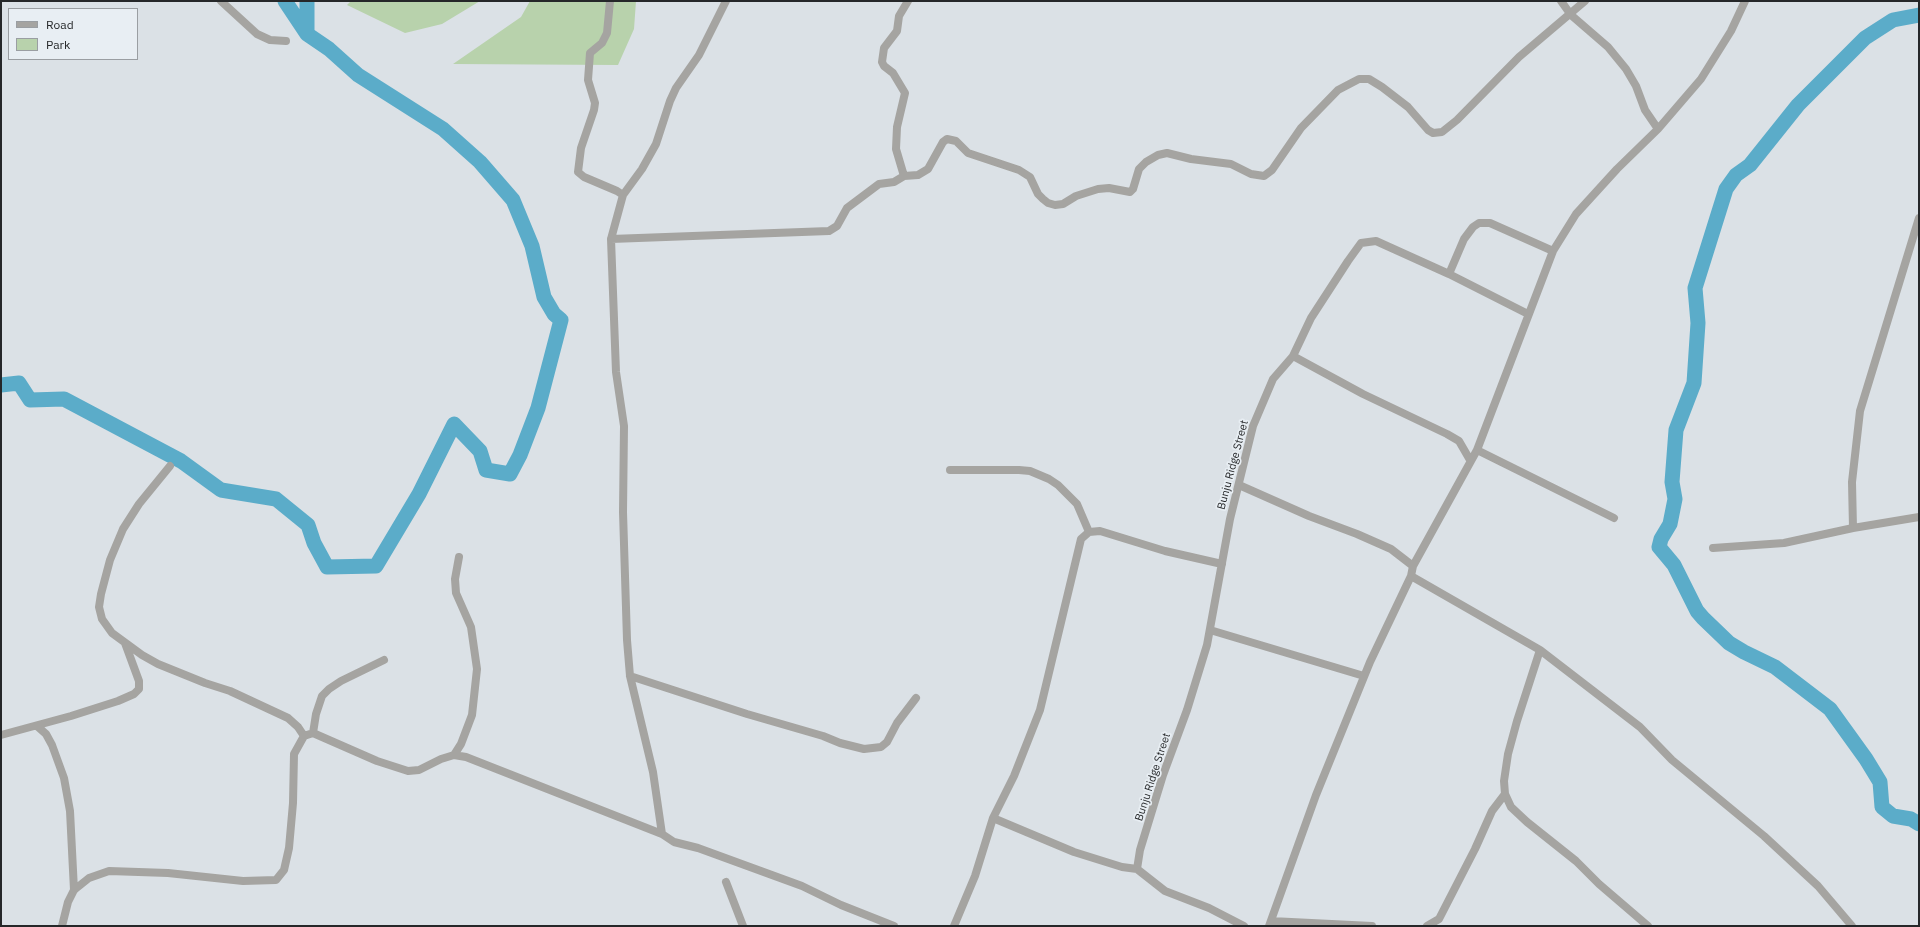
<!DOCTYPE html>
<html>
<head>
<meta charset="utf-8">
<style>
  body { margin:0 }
  #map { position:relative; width:1920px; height:927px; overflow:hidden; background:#dbe1e6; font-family:"IBM Plex Sans",sans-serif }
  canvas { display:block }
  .frame { position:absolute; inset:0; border:2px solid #252729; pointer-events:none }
  .legend { position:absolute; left:8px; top:8px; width:130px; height:52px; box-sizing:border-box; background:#e8eef3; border:1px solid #9a9ea2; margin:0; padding:5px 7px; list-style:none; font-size:12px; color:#252729 }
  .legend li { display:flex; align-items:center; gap:8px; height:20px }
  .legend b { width:20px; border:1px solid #9a9ea2 }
</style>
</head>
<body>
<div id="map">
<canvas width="1920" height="927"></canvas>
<div class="frame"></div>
<ul class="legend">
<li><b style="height:5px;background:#a5a4a1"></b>Road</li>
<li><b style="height:11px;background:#b8d2ac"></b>Park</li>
</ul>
</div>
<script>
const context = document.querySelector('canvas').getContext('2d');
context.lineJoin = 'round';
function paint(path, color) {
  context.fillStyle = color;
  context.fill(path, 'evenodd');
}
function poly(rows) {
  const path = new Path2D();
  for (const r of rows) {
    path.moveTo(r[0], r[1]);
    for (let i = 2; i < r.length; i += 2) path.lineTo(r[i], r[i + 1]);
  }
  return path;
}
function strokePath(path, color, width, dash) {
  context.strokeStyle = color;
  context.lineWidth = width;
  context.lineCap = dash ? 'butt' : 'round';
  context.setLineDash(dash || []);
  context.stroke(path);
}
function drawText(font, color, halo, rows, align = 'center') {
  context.font = font + ' "IBM Plex Sans",sans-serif';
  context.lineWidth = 3.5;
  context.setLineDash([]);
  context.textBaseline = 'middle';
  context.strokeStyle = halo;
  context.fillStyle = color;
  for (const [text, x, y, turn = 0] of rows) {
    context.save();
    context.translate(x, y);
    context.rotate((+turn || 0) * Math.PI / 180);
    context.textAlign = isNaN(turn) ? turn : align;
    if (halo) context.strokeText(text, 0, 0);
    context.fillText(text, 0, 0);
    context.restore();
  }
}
paint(poly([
  [351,1,480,1,442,24,405,33,347,5],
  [530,1,636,1,634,29,618,65,453,64,521,17]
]), '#b8d2ac');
strokePath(poly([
  [307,1,307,34],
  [1919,15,1893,20,1865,38,1798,105,1750,165,1736,175,1726,189,1695,288,1698,323,1694,383,1676,430,1672,482,1675,499,1670,524,1661,539,1659,547,1674,565,1697,611,1703,618,1729,643,1744,652,1775,667,1830,709,1866,759,1880,782,1882,807,1893,816,1911,819,1919,824],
  [1,385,19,383,30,400,64,399,181,461,221,490,276,499,308,525,314,543,327,567,376,566,419,494,454,424,480,451,486,470,510,474,520,455,538,408,561,320,554,314,544,297,532,246,513,200,480,162,443,129,358,75,329,49,307,34,285,1]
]), '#5bacc9', 15);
strokePath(poly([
  [221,1,257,34,270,40,286,41],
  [610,1,607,33,602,43,590,53,588,80,595,103,594,110,581,148,578,172,584,177,617,191,623,195],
  [1561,1,1571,15,1608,47,1626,69,1636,86,1645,110,1658,129],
  [904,176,896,149,897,127,905,93,893,73,884,66,882,62,884,48,897,31,899,16,908,1],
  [611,239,829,231,837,226,847,208,879,184,894,182,904,176,918,175,928,169,943,142,947,139,956,141,968,153,1019,170,1030,177,1038,194,1043,199,1048,203,1055,205,1063,204,1076,196,1098,189,1109,188,1130,192,1133,189,1139,169,1146,162,1158,155,1167,153,1191,159,1231,164,1251,174,1264,176,1272,170,1301,128,1338,90,1359,79,1369,79,1382,87,1408,107,1428,130,1433,133,1442,132,1457,120,1519,57,1585,1],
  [1449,274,1464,239,1473,227,1479,223,1490,223,1553,251],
  [1293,356,1363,394,1447,434,1459,441,1470,460],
  [1477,450,1614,518],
  [170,466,139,504,123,529,110,560,101,594,99,607,102,619,112,633,142,655,158,664,205,683,230,691,288,718,298,727,304,736],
  [950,470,1019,470,1030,471,1049,479,1058,485,1077,504,1089,532],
  [1239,485,1309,516,1357,534,1391,549,1413,566],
  [1853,528,1852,482,1860,411,1919,218],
  [1713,548,1784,543,1853,528,1919,517],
  [1411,576,1540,650,1640,727,1672,760,1764,836,1818,886,1852,926],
  [1210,630,1364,676],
  [1540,650,1517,721,1508,754,1504,781,1505,794,1511,807,1527,822,1576,861,1599,884,1648,926],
  [630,676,747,714,823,736,840,743,864,749,881,747,887,742,897,723,916,698],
  [37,726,46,734,52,745,64,778,70,811,74,890],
  [313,733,316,714,322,696,329,689,341,681,384,660],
  [1,735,71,716,118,701,134,694,139,689,139,681,125,643],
  [454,755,461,744,472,715,477,669,471,627,456,593,455,579,459,557],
  [993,818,1074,852,1122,867,1137,869,1165,891,1209,908,1244,926],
  [662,834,653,772,630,676,627,640,623,512,624,426,616,372,611,239,623,195,642,169,656,144,670,101,676,88,699,55,726,1],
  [1137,869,1140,850,1163,775,1187,710,1207,645,1230,519,1253,426,1273,379,1293,356,1311,318,1348,261,1361,243,1376,241,1449,274,1528,314],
  [726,882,743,926],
  [1271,921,1372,926],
  [62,926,68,902,74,890,89,878,109,871,168,873,243,881,276,880,284,870,289,848,293,803,294,754,304,736,313,733,377,761,408,771,419,770,441,759,454,755,466,757,662,834,674,842,698,848,802,886,841,905,894,926],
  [954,926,975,876,993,818,1014,776,1040,710,1081,539,1089,532,1100,531,1165,551,1222,564],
  [1269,926,1316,795,1370,662,1411,576,1413,566,1477,450,1553,251,1576,214,1617,169,1658,129,1701,79,1731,31,1745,1],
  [1427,926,1439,919,1475,849,1492,811,1505,794]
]), '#a5a4a1', 8);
drawText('11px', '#252729', '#e8eef3', [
  ["Bunju Ridge Street",1233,465,-75],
  ["Bunju Ridge Street",1153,777,-72]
]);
</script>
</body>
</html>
